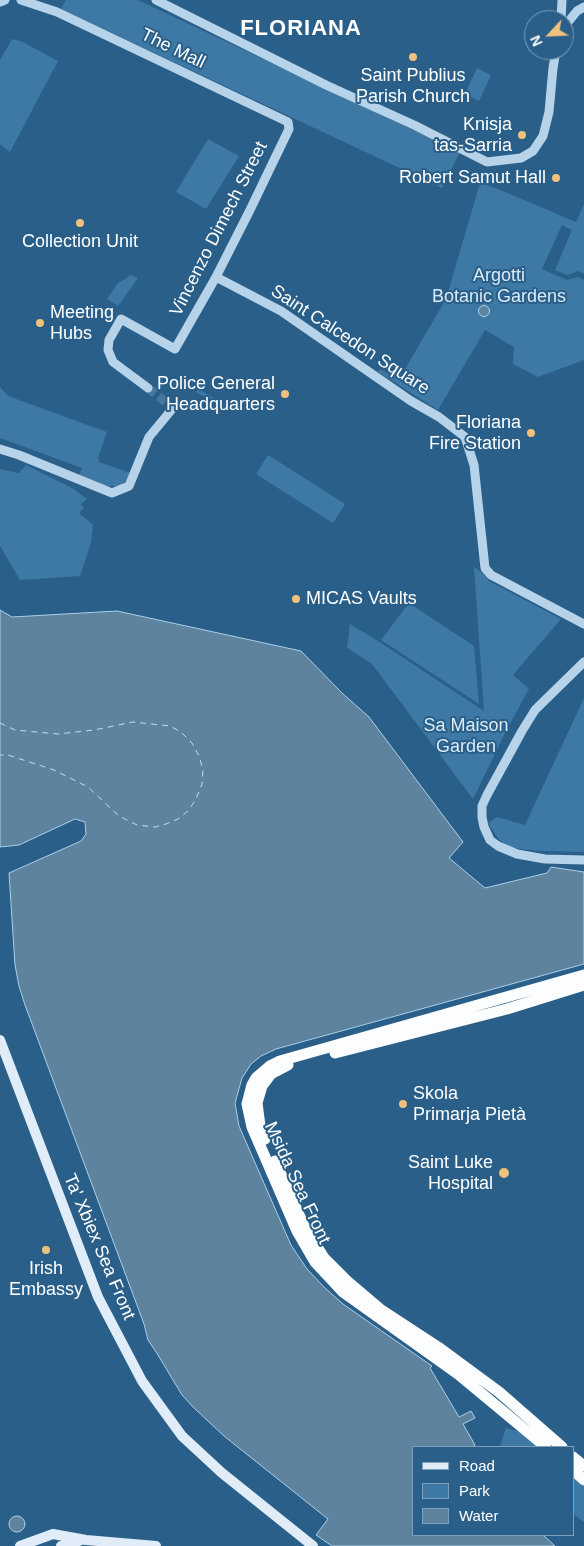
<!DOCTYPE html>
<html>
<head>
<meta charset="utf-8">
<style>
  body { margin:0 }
  #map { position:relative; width:584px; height:1546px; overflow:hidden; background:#295f89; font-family:Helvetica,sans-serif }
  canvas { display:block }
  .legend { position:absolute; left:412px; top:1446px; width:162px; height:90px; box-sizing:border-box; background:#295f89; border:1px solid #7f9fb8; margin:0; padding:6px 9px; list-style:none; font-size:15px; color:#fff }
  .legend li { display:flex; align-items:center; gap:10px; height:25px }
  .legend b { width:25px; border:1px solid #7f9fb8 }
  .north { position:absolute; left:524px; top:10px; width:50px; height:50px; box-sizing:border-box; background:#295f89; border:1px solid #7f9fb8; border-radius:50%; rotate:245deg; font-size:14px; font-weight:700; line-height:20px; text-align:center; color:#fff }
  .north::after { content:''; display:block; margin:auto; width:18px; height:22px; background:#f0c07d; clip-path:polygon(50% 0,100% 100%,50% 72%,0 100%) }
</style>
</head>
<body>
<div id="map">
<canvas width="584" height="1546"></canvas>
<ul class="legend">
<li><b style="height:6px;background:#e0edf8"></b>Road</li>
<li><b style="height:14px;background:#3e79a5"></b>Park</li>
<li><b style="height:14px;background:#5e839f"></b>Water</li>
</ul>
<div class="north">N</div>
</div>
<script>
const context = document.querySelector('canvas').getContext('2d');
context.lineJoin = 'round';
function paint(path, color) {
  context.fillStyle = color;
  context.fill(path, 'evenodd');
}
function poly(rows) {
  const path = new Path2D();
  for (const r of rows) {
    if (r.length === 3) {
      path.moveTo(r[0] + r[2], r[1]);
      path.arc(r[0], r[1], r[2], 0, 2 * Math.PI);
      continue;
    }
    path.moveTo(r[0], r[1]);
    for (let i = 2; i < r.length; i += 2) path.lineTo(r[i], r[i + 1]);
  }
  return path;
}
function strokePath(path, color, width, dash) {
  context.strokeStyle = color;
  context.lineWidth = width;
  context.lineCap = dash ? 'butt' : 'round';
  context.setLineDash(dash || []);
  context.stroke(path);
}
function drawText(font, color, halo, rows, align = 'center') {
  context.font = font + ' Helvetica,sans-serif';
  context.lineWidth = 4;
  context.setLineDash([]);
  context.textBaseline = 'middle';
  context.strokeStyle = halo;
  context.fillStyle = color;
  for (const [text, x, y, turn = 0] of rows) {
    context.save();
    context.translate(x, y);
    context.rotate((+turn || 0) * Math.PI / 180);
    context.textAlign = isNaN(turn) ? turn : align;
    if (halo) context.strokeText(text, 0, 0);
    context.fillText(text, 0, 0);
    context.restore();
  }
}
paint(poly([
  [66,0,138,0,460,152,442,188,61,9],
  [12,39,21,41,58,61,10,152,0,144,0,60],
  [477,68,491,75,479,101,465,94],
  [208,139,239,156,206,209,176,192],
  [480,183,498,189,576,222,584,204,584,274,578,271,567,275,555,270,572,230,562,225,542,269,567,280,578,277,584,280,584,360,538,377,513,364,514,347,485,330,438,410,378,372,380,369,395,377,401,376,446,299],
  [131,275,138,278,118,306,107,299,118,283],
  [0,387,8,396,107,432,98,458,99,462,131,473,126,481,118,486,105,486,79,475,82,468,0,438],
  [198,389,230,407,228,410,196,392],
  [268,455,345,504,333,523,256,474],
  [26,465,72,488,87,499,81,504,84,508,79,513,93,525,91,542,80,576,20,580,0,546,0,469,19,473],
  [474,567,483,573,489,581,561,619,513,675,529,689,507,729,473,799,372,664,347,648,350,624,378,641,484,711],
  [409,603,474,646,479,704,381,640],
  [584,698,584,852,542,851,511,848,499,840,488,823,497,817,525,825],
  [506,1428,531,1435,545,1447,500,1447],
  [573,1472,584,1482,584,1522,573,1514]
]), '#3e79a5');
const water = poly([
  [484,311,5.5],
  [0,610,12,617,117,611,301,651,342,693,369,717,463,842,449,858,485,888,547,873,551,867,584,872,584,964,276,1049,261,1056,251,1064,242,1078,235,1103,239,1126,291,1245,307,1269,324,1287,343,1304,432,1366,430,1368,459,1417,471,1411,475,1418,463,1424,475,1445,472,1447,413,1447,413,1535,543,1535,555,1546,332,1546,316,1535,328,1519,224,1436,194,1408,182,1395,158,1355,148,1340,144,1324,25,1005,19,986,15,965,9,873,81,841,86,834,85,822,75,819,19,845,0,847,0,610],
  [17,1524,8]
]);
paint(water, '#5e839f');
strokePath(water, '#abcfe9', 1);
strokePath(poly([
  [0,723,15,730,58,734,94,730,133,722,170,726,181,732,192,743,199,756,203,770,202,784,196,799,188,811,178,819,166,824,155,827,137,825,119,816,88,787,54,770,8,755,0,755]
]), '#c2ddf0', 1, [6, 5]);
strokePath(poly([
  [148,388,173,408]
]), '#49779b', 9, [9, 4.5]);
strokePath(poly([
  [21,0,57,12,288,122,289,129,250,210,216,277,175,349,121,319,109,340,108,350,113,362,148,388],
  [156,0,326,85,414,125,487,162,521,158,533,151,543,136,549,112,553,68,556,50],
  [0,2,5,0],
  [561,20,562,0],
  [564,27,577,11,584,7],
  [216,277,281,311,411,401,439,417,465,437,474,465,485,568,491,575,584,624],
  [0,449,19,455,112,493,129,486,149,437,173,408],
  [584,662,535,710,522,731,487,795,482,806,482,817,484,827,490,840,498,846,517,854,545,859,584,860]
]), '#b6d3e9', 9);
strokePath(poly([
  [0,1040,98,1297,142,1381,182,1436,222,1473,313,1546],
  [20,1546,53,1534,86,1540,156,1546],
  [61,1546,79,1541]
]), '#e0edf8', 10);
strokePath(poly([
  [335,1053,507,1009,584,985],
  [265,1139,260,1126,257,1103,262,1086,271,1074,288,1065],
  [275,1161,304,1226,324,1258,347,1281,380,1309,438,1347,499,1392,562,1447],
  [546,1447,458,1374,343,1292,315,1262,297,1231,252,1127,247,1104,252,1085,256,1078,270,1066,280,1061,584,975],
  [573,1457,584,1466],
  [573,1470,584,1480]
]), '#fcfdfe', 11);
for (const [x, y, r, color] of [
  [413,57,5,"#f0c07d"],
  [522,135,5,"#f0c07d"],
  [556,178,5,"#f0c07d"],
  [80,223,5,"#f0c07d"],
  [40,323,5,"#f0c07d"],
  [285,394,5,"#f0c07d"],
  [531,433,5,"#f0c07d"],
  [296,599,5,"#f0c07d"],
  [403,1104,5,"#f0c07d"],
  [504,1173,6,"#f0c07d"],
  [46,1250,5,"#f0c07d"]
]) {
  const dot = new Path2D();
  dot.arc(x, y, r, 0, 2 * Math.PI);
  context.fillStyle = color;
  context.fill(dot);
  strokePath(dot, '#295f89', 2);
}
drawText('18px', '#fff', '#295f89', [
  ["The Mall",173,49,26],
  ["Vincenzo Dimech Street",219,229,-63],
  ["Saint Calcedon Square",350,340,33],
  ["Msida Sea Front",297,1183,65],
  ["Ta' Xbiex Sea Front",99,1247,67]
]);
drawText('18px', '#fff', '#295f89', [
  ["Saint Publius",413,76,"center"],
  ["Parish Church",413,97,"center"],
  ["Knisja",512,125],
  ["tas-Sarria",512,146],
  ["Robert Samut Hall",546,178],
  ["Collection Unit",80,242,"center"],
  ["Meeting",50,313,"left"],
  ["Hubs",50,334,"left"],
  ["Police General",275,384],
  ["Headquarters",275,405],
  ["Floriana",521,423],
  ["Fire Station",521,444],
  ["MICAS Vaults",306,599,"left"],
  ["Skola",413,1094,"left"],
  ["Primarja Pietà",413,1115,"left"],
  ["Saint Luke",493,1163],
  ["Hospital",493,1184],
  ["Irish",46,1269,"center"],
  ["Embassy",46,1290,"center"]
], 'right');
drawText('18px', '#daebf7', '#295f89', [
  ["Argotti",499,276],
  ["Botanic Gardens",499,297],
  ["Sa Maison",466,726],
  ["Garden",466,747]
]);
context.letterSpacing = '1px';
drawText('bold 22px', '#fff', '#295f89', [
  ["FLORIANA",301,29]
]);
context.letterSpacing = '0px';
</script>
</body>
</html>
